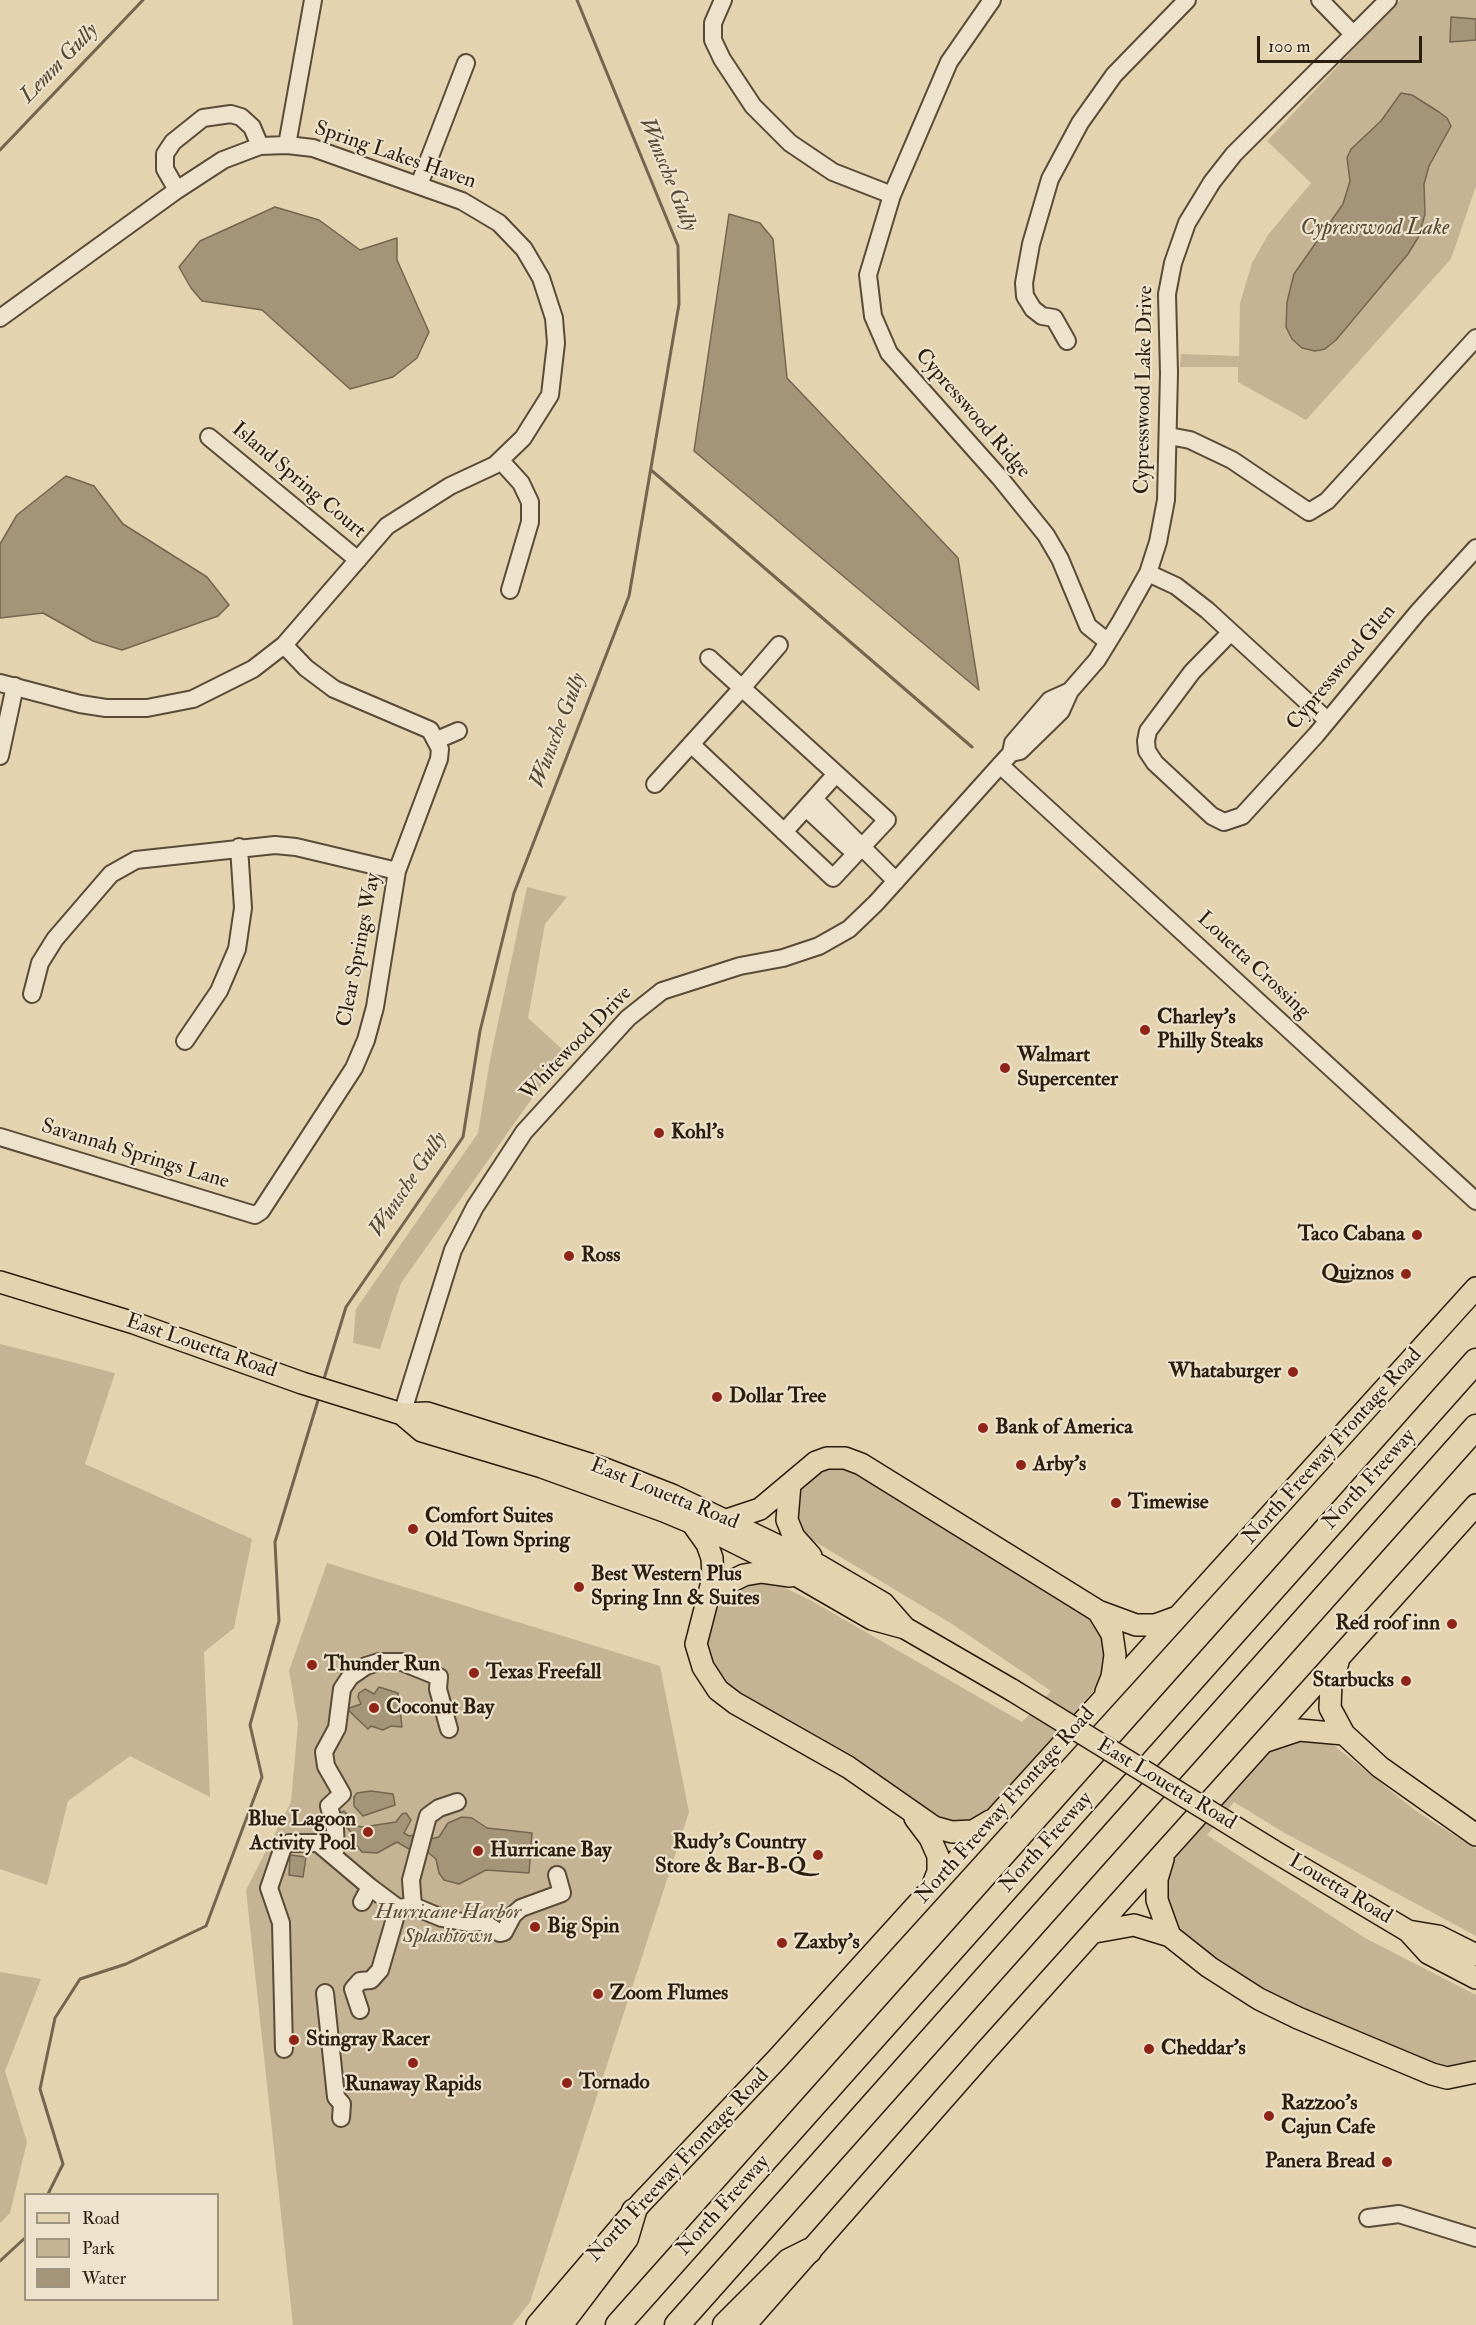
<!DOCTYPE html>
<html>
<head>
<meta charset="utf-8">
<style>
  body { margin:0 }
  #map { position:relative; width:1476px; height:2325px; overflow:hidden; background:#e3d3af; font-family:"IM FELL Double Pica",serif }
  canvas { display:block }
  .legend { position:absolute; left:24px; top:2193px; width:195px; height:108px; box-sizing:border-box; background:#ede2cb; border:2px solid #9f9480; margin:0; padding:8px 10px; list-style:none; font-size:18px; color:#2b1e0f }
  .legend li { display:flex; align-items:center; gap:12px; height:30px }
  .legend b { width:30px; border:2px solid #9f9480 }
  .scale { position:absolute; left:1257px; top:36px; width:165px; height:27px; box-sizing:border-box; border:3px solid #2b1e0f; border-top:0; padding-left:8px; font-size:18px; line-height:21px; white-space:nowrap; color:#2b1e0f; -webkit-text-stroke:4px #ede2cb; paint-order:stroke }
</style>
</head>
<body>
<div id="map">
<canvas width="1476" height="2325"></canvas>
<ul class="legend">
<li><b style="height:8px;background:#e3d3af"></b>Road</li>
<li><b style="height:16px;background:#c4b494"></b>Park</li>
<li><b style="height:16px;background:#a49579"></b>Water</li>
</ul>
<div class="scale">100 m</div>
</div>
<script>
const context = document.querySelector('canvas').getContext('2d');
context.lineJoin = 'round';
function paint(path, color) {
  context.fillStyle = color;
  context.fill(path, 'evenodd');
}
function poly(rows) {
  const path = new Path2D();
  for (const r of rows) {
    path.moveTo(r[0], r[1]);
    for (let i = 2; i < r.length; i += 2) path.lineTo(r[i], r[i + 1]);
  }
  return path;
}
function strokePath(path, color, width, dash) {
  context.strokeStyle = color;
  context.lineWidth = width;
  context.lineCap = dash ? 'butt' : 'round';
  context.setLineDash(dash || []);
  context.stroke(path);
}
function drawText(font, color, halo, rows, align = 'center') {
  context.font = font + ' "IM FELL Double Pica",serif';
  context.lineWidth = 4.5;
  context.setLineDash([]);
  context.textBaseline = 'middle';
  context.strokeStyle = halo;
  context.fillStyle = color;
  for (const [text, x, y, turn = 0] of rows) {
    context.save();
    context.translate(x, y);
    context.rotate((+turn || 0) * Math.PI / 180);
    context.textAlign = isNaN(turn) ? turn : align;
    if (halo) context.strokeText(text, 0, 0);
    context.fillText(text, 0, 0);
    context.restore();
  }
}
paint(poly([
  [1400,0,1476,0,1476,186,1451,259,1306,420,1238,382,1238,367,1180,367,1181,354,1239,356,1240,303,1252,263,1268,235,1311,183,1267,141],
  [527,887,567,897,545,924,528,1018,565,1052,401,1283,380,1349,353,1343,356,1309,478,1133,490,1060],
  [0,1344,115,1373,85,1464,252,1539,234,1628,204,1652,210,1797,130,1756,68,1801,47,1885,0,1869],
  [840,1468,850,1470,865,1478,1088,1618,1099,1629,1107,1646,1107,1671,1096,1688,990,1809,973,1820,945,1822,931,1816,852,1755,738,1691,724,1681,713,1666,708,1649,707,1635,714,1613,723,1601,745,1586,765,1583,779,1585,810,1600,1022,1722,1051,1691,952,1624,809,1538,803,1531,795,1513,797,1495,804,1482,823,1469],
  [327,1563,660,1666,689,1812,530,2302,512,2325,293,2325,246,1890,291,1802,298,1723,289,1671],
  [1288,1738,1326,1739,1416,1811,1476,1849,1476,1936,1283,1832,1234,1802,1207,1835,1365,1938,1476,1995,1476,2058,1472,2061,1445,2066,1429,2063,1283,2000,1230,1969,1175,1926,1166,1915,1166,1868,1269,1751],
  [0,1972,41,1979,5,2071,27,2142,10,2213,0,2223]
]), '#c4b494');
const water = poly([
  [1451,17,1476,19,1476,40,1450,42,1451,17],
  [1401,93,1412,95,1439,112,1447,118,1451,126,1429,166,1424,184,1425,214,1419,236,1408,254,1336,340,1325,349,1315,351,1302,348,1292,339,1286,327,1287,302,1294,274,1343,204,1350,181,1347,158,1351,149,1381,121,1401,93],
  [275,207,319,220,360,250,397,238,397,260,429,332,417,358,393,377,350,389,262,310,202,301,191,288,179,267,200,241,275,207],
  [729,214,760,223,773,239,787,378,958,558,979,690,694,451,729,214],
  [66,476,94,486,123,524,207,577,229,605,218,616,122,650,93,641,43,613,0,618,0,544,17,515,66,476],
  [379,1687,398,1693,402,1727,391,1726,383,1730,371,1726,368,1729,347,1709,361,1704,358,1697,359,1693,365,1689,374,1694,379,1687],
  [371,1791,393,1794,395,1805,363,1816,354,1806,354,1797,357,1793,371,1791],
  [344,1811,357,1826,363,1827,396,1822,402,1814,406,1813,411,1820,404,1833,409,1836,414,1835,413,1846,409,1849,397,1842,377,1853,362,1852,355,1844,352,1834,341,1819,340,1813,344,1811],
  [462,1817,472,1818,487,1828,532,1833,529,1873,486,1870,459,1884,444,1880,439,1873,436,1859,424,1849,426,1840,439,1837,448,1823,462,1817],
  [290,1855,306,1857,303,1877,289,1875,290,1855]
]);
paint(water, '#a49579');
strokePath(water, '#74654f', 1.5);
strokePath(poly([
  [0,150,143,0],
  [651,470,972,747],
  [323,1382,346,1307,463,1137,480,1031,514,893,629,596,679,304,678,246,577,0],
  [48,2194,63,2164,40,2089,55,2018,80,1979,126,1964,206,1926,262,1777,250,1725,279,1621,275,1542,319,1397],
  [0,2261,26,2237]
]), '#74654f', 3);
const minor = poly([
  [723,0,713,23,713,40,722,59,753,106,790,143,833,172,892,195],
  [992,0,949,62,892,195,868,275,873,316,889,353,1000,478,1046,535,1060,559,1088,626,1108,642],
  [1320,0,1353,34],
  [287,145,313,0],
  [419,185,466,63],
  [177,190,165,169,165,154,173,142,203,118,231,114,241,117,252,127,260,146],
  [0,318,177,190,223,160,260,146,287,145,313,148,462,201,499,223,524,249,541,278,554,318,556,343,550,395,523,438,495,465,450,486,387,526,284,645,253,669,193,699,147,708,106,708,80,704,0,683],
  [1067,341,1054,318,1042,316,1033,309,1025,296,1024,283,1031,244,1050,179,1080,123,1114,75,1187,0],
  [1169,436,1190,440,1232,460,1309,512,1327,501,1476,338],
  [209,437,358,560],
  [501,461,521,483,530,502,530,522,510,590],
  [1148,573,1176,586,1207,610,1327,720],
  [1231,632,1192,672,1148,731,1146,741,1147,751,1155,763,1212,816,1224,822,1242,816,1316,735,1418,612,1476,548],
  [709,658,742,688,779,645],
  [437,740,458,731],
  [1011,753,1020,751,1061,711,1070,691,1097,660,1121,621,1148,573,1158,542,1166,500,1169,373,1167,294,1173,263,1187,223,1212,182,1234,154,1388,0],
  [0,756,15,686],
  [1000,765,1476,1201],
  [655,784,742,688,887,820,833,878,691,744],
  [814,799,896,881],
  [806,808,848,847,862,848],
  [784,832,836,774],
  [32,994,40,963,55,939,111,874,136,860,275,845,296,847,397,871],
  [185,1041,219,991,237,949,243,908,239,847],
  [0,1137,255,1215,261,1211,354,1068,366,1040,375,1007,397,871,439,759,440,749,430,730,334,689,306,668,284,645],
  [402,1414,453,1250,475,1207,524,1132,628,1018,662,991,740,966,783,958,819,946,849,929,876,903,1011,753,1013,743,1050,700,1070,691],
  [334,1854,336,1848,335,1829,329,1806,342,1794,326,1766,324,1752,337,1728,342,1689,350,1677,366,1666,379,1662,402,1662,439,1677,438,1689,449,1729],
  [362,1902,370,1887,398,1908],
  [413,1906,442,1918,468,1923,483,1922,500,1933,504,1932,513,1915,521,1908,562,1893,557,1875],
  [398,1908,413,1906,411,1880,428,1816,439,1808,457,1802],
  [325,1993,336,2097,342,2104,341,2118],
  [360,2010,353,1989,360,1981,371,1980,380,1970,398,1908],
  [284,2049,281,1923,269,1888,283,1847,289,1843,318,1843,370,1887],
  [1368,2218,1399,2214,1476,2238]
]);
const major = poly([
  [0,1282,134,1323,302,1383,402,1414,422,1431,542,1467,664,1511,714,1532,770,1560,872,1619,905,1628,1012,1690],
  [402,1414,427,1413,605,1469,672,1495,820,1566,883,1603,905,1628],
  [790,1484,787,1520,794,1537,811,1556],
  [727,1520,760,1509,816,1462,827,1458,845,1458,861,1464,1098,1611,1136,1625,1155,1625,1177,1617],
  [692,1523,707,1544,712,1558,713,1578,696,1644,703,1667,718,1690,735,1703,848,1767,934,1827,952,1832,973,1831,990,1821],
  [708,1598,724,1585,744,1575,762,1572,790,1576],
  [1098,1611,1112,1634,1115,1655,1112,1677,1106,1692],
  [1338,1662,1331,1684,1330,1708,1344,1734,1380,1767,1476,1835],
  [1266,1741,1299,1730,1344,1734],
  [915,1818,930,1838,938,1856,938,1872,932,1887],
  [1272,1850,1408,1931,1428,1953,1476,1978],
  [1163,1859,1157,1879,1157,1900,1170,1936],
  [1408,1931,1438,1936,1476,1955],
  [1095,1932,1134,1925,1170,1936,1209,1967,1259,1999,1298,2018,1432,2074,1447,2078,1476,2072],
  [537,2325,641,2203,777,2059,1476,1288],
  [745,2325,984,2053,1476,1505]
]);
const highway = poly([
  [560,2325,626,2238,634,2211],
  [618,2325,1476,1361],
  [677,2325,1476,1427],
  [725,2325,789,2261,809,2251]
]);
strokePath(minor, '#594b37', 20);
strokePath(major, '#2b1e0f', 24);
strokePath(highway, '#2b1e0f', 27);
strokePath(minor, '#ede2cb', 16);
strokePath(major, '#e3d3af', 21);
strokePath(highway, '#e3d3af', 24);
const majorBridge = poly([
  [1012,1690,1272,1850]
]);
strokePath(majorBridge, '#2b1e0f', 24, []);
strokePath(majorBridge, '#e3d3af', 21);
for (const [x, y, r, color] of [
  [1145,1030,6,"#8f2418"],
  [1005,1068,6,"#8f2418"],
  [659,1133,6,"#8f2418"],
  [1417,1235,6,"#8f2418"],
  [569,1256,6,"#8f2418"],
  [1406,1274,6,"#8f2418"],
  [1293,1372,6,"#8f2418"],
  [717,1397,6,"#8f2418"],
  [983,1428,6,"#8f2418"],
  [1021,1465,6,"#8f2418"],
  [1116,1503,6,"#8f2418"],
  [413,1529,6,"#8f2418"],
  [579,1587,6,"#8f2418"],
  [1452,1624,6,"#8f2418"],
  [312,1665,6,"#8f2418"],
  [474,1673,6,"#8f2418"],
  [1406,1681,6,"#8f2418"],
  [374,1708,6,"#8f2418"],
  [368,1832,6,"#8f2418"],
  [478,1851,6,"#8f2418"],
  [818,1855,6,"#8f2418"],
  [535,1927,6,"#8f2418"],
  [782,1943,6,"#8f2418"],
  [598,1994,6,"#8f2418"],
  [294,2040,6,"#8f2418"],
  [1149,2049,6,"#8f2418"],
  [413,2063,6,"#8f2418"],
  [567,2083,6,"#8f2418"],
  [1269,2116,6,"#8f2418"],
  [1387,2162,6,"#8f2418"]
]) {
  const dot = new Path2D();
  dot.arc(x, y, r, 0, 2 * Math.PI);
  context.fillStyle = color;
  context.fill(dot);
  strokePath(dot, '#ede2cb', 2);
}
drawText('21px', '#2b1e0f', '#ede2cb', [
  ["Spring Lakes Haven",395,156,19],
  ["Cypresswood Lake Drive",1145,390,-89],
  ["Cypresswood Ridge",972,414,49],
  ["Island Spring Court",298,481,40],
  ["Cypresswood Glen",1342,668,-50],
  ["Clear Springs Way",360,950,-79],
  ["Louetta Crossing",1253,966,43],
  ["Whitewood Drive",577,1044,-46],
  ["Savannah Springs Lane",135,1155,17],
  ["East Louetta Road",201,1347,19],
  ["North Freeway Frontage Road",1333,1447,-48],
  ["North Freeway",1370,1480,-48],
  ["East Louetta Road",664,1495,22],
  ["East Louetta Road",1166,1785,31],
  ["North Freeway Frontage Road",1006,1806,-48],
  ["North Freeway",1047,1843,-48],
  ["Louetta Road",1340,1890,31],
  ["North Freeway Frontage Road",679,2166,-47],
  ["North Freeway",724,2206,-48]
]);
drawText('bold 21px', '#2b1e0f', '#ede2cb', [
  ["Charley's",1157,1018],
  ["Philly Steaks",1157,1042],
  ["Walmart",1017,1056],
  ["Supercenter",1017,1080],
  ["Kohl's",671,1133],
  ["Taco Cabana",1405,1235,"right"],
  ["Ross",581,1256],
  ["Quiznos",1394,1274,"right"],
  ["Whataburger",1281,1372,"right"],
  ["Dollar Tree",729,1397],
  ["Bank of America",995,1428],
  ["Arby's",1033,1465],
  ["Timewise",1128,1503],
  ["Comfort Suites",425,1517],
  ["Old Town Spring",425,1541],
  ["Best Western Plus",591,1575],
  ["Spring Inn & Suites",591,1599],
  ["Red roof inn",1440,1624,"right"],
  ["Thunder Run",324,1665],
  ["Texas Freefall",486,1673],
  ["Starbucks",1394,1681,"right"],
  ["Coconut Bay",386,1708],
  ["Blue Lagoon",356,1820,"right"],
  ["Activity Pool",356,1844,"right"],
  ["Rudy's Country",806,1843,"right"],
  ["Store & Bar-B-Q",806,1867,"right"],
  ["Hurricane Bay",490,1851],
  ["Big Spin",547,1927],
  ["Zaxby's",794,1943],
  ["Zoom Flumes",610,1994],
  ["Stingray Racer",306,2040],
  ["Cheddar's",1161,2049],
  ["Tornado",579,2083],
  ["Runaway Rapids",413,2085,"center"],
  ["Razzoo's",1281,2104],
  ["Cajun Cafe",1281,2128],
  ["Panera Bread",1375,2162,"right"]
], 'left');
drawText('italic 21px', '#594b37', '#ede2cb', [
  ["Hurricane Harbor",448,1913],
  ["Splashtown",448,1937]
]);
drawText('italic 22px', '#554834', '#ede2cb', [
  ["Lemm Gully",60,64,-46],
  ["Wunsche Gully",667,175,68],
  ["Cypresswood Lake",1375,229],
  ["Wunsche Gully",559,731,-69],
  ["Wunsche Gully",409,1185,-56]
]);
</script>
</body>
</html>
